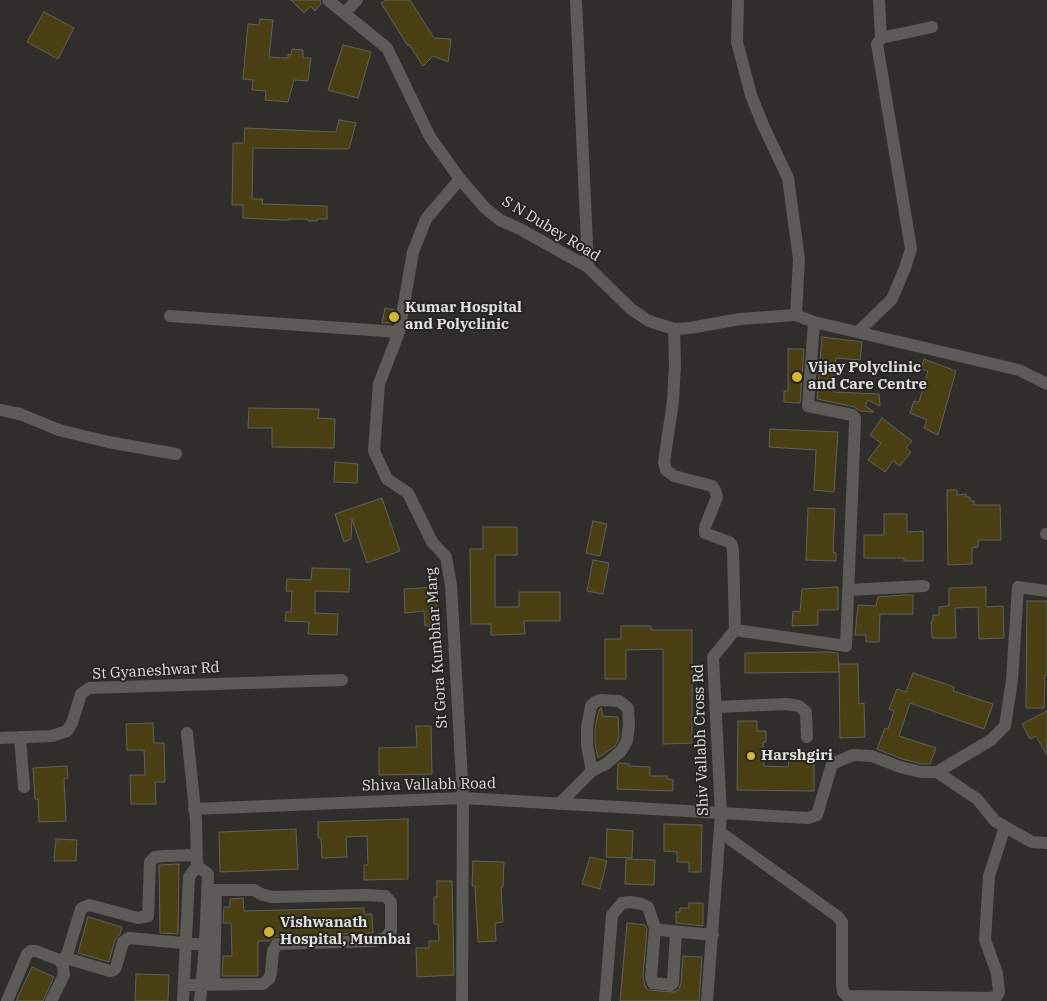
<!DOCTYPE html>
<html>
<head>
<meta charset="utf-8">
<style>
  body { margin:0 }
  canvas { display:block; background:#2f2e2a }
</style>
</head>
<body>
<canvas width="1047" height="1001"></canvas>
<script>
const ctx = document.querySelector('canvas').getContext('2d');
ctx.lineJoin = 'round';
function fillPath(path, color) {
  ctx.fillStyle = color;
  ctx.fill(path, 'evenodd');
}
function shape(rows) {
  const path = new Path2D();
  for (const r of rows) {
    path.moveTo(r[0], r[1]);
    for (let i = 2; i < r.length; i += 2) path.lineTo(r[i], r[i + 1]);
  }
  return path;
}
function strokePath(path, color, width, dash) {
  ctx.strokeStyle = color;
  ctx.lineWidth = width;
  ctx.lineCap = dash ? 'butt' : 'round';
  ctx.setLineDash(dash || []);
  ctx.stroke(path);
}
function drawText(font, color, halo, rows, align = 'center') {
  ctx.font = font + ' "IBM Plex Serif",serif';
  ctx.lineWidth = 4;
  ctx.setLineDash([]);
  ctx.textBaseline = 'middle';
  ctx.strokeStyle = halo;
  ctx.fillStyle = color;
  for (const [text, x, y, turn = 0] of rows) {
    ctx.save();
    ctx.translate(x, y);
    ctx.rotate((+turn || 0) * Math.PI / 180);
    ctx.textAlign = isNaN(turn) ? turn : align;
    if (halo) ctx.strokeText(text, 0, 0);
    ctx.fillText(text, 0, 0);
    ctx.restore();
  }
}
const building = shape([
  [291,0,320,0,321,4,315,11,311,6,304,13,291,0],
  [386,0,410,0,434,38,451,39,448,62,433,56,423,66,409,44,408,46,381,3,386,0],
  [44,12,74,28,58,59,27,42,44,12],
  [260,19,273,20,269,57,288,58,288,54,291,55,292,49,303,50,303,58,311,58,308,81,294,80,288,102,265,100,266,91,252,90,253,80,243,79,248,24,259,25,260,19],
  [343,45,371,52,358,98,328,90,343,45],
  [339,120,356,123,349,149,253,148,252,199,263,199,262,204,327,206,327,219,317,219,317,221,308,221,308,219,289,219,289,220,280,220,243,218,243,205,232,205,233,155,233,143,244,143,245,128,336,132,339,120],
  [385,308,395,310,392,323,382,323,385,308],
  [822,337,862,342,860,360,836,358,834,392,879,394,880,406,868,400,865,406,874,412,860,411,854,407,817,399,822,337],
  [788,349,804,349,800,403,784,402,784,391,788,391,788,349],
  [924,359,956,371,938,435,924,428,927,420,910,413,914,401,919,402,928,371,921,369,924,359],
  [249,408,319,409,318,418,335,419,334,448,272,447,272,428,248,428,249,408],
  [882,418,912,441,906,448,911,452,900,466,893,461,885,472,868,460,881,443,870,435,882,418],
  [770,429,838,432,834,492,814,490,816,450,769,447,770,429],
  [335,462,358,464,357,483,334,482,335,462],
  [947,490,957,490,957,495,966,494,966,497,970,497,970,501,974,501,974,505,1000,505,1001,540,978,540,978,547,972,548,972,564,948,565,947,490],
  [382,498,400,551,367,563,352,519,351,539,344,542,335,514,382,498],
  [808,508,835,509,833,552,836,553,836,561,806,560,808,508],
  [884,514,907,514,907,532,923,531,923,561,904,561,904,558,864,558,864,535,884,535,884,514],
  [593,521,607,524,600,556,586,553,593,521],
  [483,527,517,527,517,555,495,555,495,607,519,607,519,592,560,592,560,621,524,621,525,634,491,635,491,624,471,624,470,549,483,549,483,527],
  [593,560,609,563,603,594,587,591,593,560],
  [312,568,350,569,349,592,315,591,315,613,338,614,337,635,308,634,309,622,285,621,286,612,291,612,292,591,286,591,287,579,311,580,312,568],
  [436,587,438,625,425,626,424,611,405,613,404,589,436,587],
  [838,587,838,610,818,610,818,625,792,626,793,611,800,612,802,589,838,587],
  [986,587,986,607,1003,606,1004,638,979,639,978,607,955,608,956,638,932,638,931,621,933,621,933,615,939,615,939,607,949,606,949,588,986,587],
  [903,595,913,595,913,614,880,614,879,642,866,642,866,635,855,635,858,605,876,606,878,597,903,595],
  [1027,601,1047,601,1047,675,1045,675,1044,708,1026,708,1027,601],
  [621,626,651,626,651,630,692,630,692,743,663,744,663,649,626,650,626,679,605,679,605,639,621,639,621,626],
  [829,652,838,653,839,672,745,673,745,653,829,652],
  [839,664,858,664,859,704,864,703,865,737,840,738,839,664],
  [913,673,954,687,953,691,993,704,984,729,910,703,899,736,936,748,930,764,922,764,902,759,877,749,885,728,888,729,894,711,889,709,897,689,906,692,913,673],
  [601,708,603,716,618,717,619,738,615,746,598,758,595,744,595,728,599,710,601,708],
  [1047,711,1047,755,1036,736,1030,739,1022,724,1047,711],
  [738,721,757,721,757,731,766,731,766,742,763,742,764,766,788,767,790,753,814,754,814,791,737,790,738,721],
  [153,723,154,743,164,743,165,782,155,782,156,804,131,804,130,775,145,775,144,750,127,750,126,724,153,723],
  [416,726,431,726,432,774,379,775,379,748,417,747,416,726],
  [619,763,629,764,629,766,650,767,650,776,667,776,667,779,673,780,673,791,617,789,618,765,619,763],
  [67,766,68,778,64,779,66,821,39,822,38,799,35,799,33,768,67,766],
  [408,819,408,879,364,880,364,865,368,865,367,836,346,837,347,857,322,858,321,838,318,838,318,822,408,819],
  [664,824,702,825,701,872,689,872,689,862,677,862,677,852,664,851,664,824],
  [296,829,298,869,220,872,219,832,296,829],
  [607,829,633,831,632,858,606,857,607,829],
  [56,839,77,840,76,861,54,861,56,839],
  [590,857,607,861,600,889,582,884,590,857],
  [626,859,655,860,654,885,625,884,626,859],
  [473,861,504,862,503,887,501,887,503,922,495,923,496,941,478,942,475,886,472,886,473,861],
  [179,864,178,934,160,933,159,865,179,864],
  [437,881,452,881,454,975,417,977,416,948,429,948,429,941,439,941,438,924,434,924,434,897,437,897,437,881],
  [243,898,244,911,364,908,364,914,372,914,373,933,276,936,269,941,258,941,258,976,222,976,223,956,232,956,231,923,223,923,224,907,230,907,230,899,243,898],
  [689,903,703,903,703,926,676,923,676,912,680,912,680,908,689,908,689,903],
  [88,917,122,927,120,934,115,940,109,962,78,953,88,917],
  [627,923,645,925,647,929,643,976,645,986,648,990,674,992,679,989,681,983,683,956,702,957,699,1001,620,1001,627,923],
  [32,967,54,977,43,1001,16,1001,32,967],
  [136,974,169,975,168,1001,135,1001,136,974]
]);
fillPath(building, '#4a3f13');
strokePath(building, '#61605c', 1);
strokePath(shape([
  [328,0,387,48,430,137,460,179,485,208,500,220,520,229,588,267,631,309,649,321,674,329,690,328,740,319,796,315,814,322,1019,370,1047,384],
  [576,0,588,267],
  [738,0,737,42,751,95,763,125,788,178,799,259,796,315],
  [879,0,881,38],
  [344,13,357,0],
  [460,179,426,219,413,252,399,332,379,384,374,451,387,479,408,493,432,542,446,557,451,585,463,798,462,1001],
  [170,316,399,332],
  [674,329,675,364,673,401,664,462,666,470,674,476,712,486,715,490,717,497,705,527,705,533,729,542,732,545,733,551,735,630,713,657,721,814,707,1001],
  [858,332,892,299,905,268,911,249,877,44,881,38,932,27],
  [0,410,20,414,59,430,108,442,176,454],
  [1046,534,1047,534],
  [848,590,924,586],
  [735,630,846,646,855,422,855,418,852,415,808,406,814,322],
  [715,707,787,704,799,706,806,712,807,737],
  [20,737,24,787],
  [0,738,52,736,67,731,72,723,81,694,89,688,342,680],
  [937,772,977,799,995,821,1032,842,1047,843],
  [559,804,592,771,606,764,621,751,627,741,629,725,628,708,619,701,600,700,595,702,591,706,587,727,587,745,592,771],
  [194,809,463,798,808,818,817,815,832,764,853,755,872,756,900,767,921,772,937,772,991,740,1005,726,1012,680,1018,587,1047,591],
  [720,832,837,916,842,922,842,984,843,992,847,996,991,998,997,996,999,992,997,973,985,940,989,876,1005,827],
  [197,866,208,874,205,945,200,1001],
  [655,928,651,977,653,983,671,985,673,983,676,932],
  [66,958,81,909,84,907,89,905,138,918,148,916,150,862,155,857,164,856,197,855],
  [59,960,66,958,110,971,114,970,116,967,123,942,129,938,205,945],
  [184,985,263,984,269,979,271,973,273,951,277,944,374,941,385,938,391,931,391,902,385,896,366,895,273,897,263,895,254,890,207,890],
  [214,985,216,891],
  [7,1001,27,954,31,951,36,951,59,960,63,966,64,975,51,1001],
  [183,1001,189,877,197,866,196,820,187,733],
  [605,1001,612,915,622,903,630,902,642,904,648,907,655,928,661,930,713,935]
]), '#5c5b58', 12);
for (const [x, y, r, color] of [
  [394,317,6,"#d6b534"],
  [797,377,6,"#d6b534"],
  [751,756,5,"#d6b534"],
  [269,932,6,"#d6b534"]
]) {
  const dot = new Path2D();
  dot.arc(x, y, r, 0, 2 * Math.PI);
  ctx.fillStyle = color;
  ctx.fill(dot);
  strokePath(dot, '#252421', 2);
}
drawText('15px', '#e0e0de', '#252421', [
  ["S N Dubey Road",551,229,31],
  ["St Gora Kumbhar Marg",437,648,-94],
  ["St Gyaneshwar Rd",156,671,-3],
  ["Shiv Vallabh Cross Rd",701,740,-92],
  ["Shiva Vallabh Road",429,785,-1]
]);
drawText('bold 15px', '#e0e0de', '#252421', [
  ["Kumar Hospital",405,308],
  ["and Polyclinic",405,325],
  ["Vijay Polyclinic",808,368],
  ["and Care Centre",808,385],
  ["Harshgiri",761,756],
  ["Vishwanath",280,923],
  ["Hospital, Mumbai",280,940]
], 'left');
</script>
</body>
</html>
